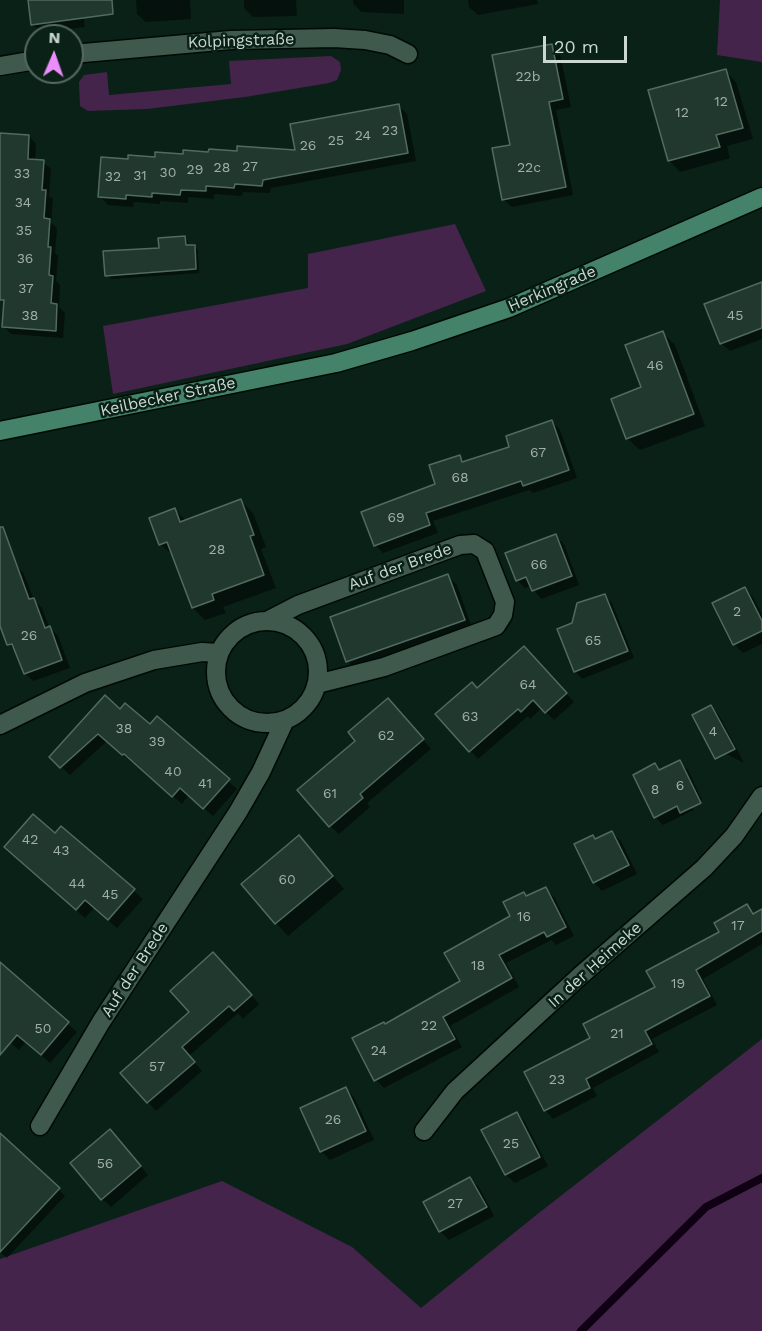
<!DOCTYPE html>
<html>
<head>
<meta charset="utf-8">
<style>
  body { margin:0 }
  #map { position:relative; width:762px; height:1331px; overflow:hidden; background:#0a2117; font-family:"Work Sans",sans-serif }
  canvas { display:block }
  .north { position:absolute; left:24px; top:24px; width:60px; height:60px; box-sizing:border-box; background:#0a2117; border:2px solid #576a61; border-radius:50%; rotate:2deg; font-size:16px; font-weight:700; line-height:24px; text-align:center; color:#cad8d1 }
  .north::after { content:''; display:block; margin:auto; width:21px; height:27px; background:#eb8dfb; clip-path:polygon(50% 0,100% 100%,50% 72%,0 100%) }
  .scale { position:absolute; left:543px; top:36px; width:84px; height:27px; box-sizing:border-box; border:3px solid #cad8d1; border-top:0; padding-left:8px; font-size:18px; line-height:21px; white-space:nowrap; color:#cad8d1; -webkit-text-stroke:4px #0a2117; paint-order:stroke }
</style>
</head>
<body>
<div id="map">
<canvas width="762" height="1331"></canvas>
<div class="north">N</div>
<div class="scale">20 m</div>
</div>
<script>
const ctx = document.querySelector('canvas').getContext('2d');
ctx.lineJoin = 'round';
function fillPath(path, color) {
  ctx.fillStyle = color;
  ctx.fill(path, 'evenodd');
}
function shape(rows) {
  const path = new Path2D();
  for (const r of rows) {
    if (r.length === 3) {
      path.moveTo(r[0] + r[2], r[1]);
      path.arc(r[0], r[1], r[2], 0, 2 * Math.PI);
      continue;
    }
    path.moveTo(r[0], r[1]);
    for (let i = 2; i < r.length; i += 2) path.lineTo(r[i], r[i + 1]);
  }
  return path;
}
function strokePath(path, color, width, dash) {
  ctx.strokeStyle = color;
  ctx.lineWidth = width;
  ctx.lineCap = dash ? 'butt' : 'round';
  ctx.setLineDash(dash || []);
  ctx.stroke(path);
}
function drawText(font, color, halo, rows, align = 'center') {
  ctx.font = font + ' "Work Sans",sans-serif';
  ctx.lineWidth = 5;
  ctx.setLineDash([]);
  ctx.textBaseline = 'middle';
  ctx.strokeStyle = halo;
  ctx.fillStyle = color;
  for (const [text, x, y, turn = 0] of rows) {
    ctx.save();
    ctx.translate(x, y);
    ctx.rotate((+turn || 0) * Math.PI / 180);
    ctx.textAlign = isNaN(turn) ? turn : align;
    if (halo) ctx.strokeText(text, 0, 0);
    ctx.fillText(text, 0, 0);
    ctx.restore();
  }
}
fillPath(shape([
  [720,0,762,0,762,62,717,55],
  [331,56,340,62,341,70,337,80,329,83,245,97,147,109,88,111,80,106,79,82,84,75,107,72,109,95,231,84,229,61],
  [455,224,486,291,347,344,113,394,103,326,308,288,308,254],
  [762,1039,762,1331,0,1331,0,1259,222,1181,352,1247,421,1308,535,1216]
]), '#45244b');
fillPath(shape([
  [29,0,81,0,85,27,41,32,32,24],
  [136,0,190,0,191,19,146,22,137,14],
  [244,0,296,0,297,16,253,17,244,8],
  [353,0,404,0,404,14,361,12,353,3],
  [468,0,537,0,538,4,478,15,469,7],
  [552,45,560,54,571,107,556,110,573,195,512,207,503,199,511,146],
  [725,71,736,82,753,139,727,146,730,158,680,172,669,160],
  [399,106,407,114,416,161,271,188,270,193,243,192,242,196,214,194,214,199,188,197,188,203,160,201,160,204,134,202,133,207,108,205,100,196,130,161,238,152,297,152],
  [0,135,29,136,36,144,35,161,43,162,51,169,49,196,53,199,51,223,57,228,55,253,58,256,56,281,60,285,59,307,65,313,63,338,11,334,4,327,5,304,0,299],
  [184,238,188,241,189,247,194,246,198,250,199,273,111,279,107,275],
  [762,283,762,339,730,351,721,343],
  [663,333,675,345,705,426,640,450,627,438],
  [552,421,560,430,577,478,533,493,529,490,433,521,438,533,383,553,375,545,437,485,459,456,466,463,511,447],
  [241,501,253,513,266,547,261,549,276,588,223,607,226,613,205,620,193,608,174,556,160,544,175,510,186,521],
  [556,536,564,544,579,585,541,599,531,586,525,588,517,580],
  [0,539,16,565,24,574,34,600,42,608,49,627,58,636,70,668,33,681,25,673,18,653,9,644,0,621],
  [448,576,457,585,472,628,356,670,348,661],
  [745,589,753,597,762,614,762,644,743,653,735,645,714,603],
  [605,595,612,603,634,658,582,679,575,671,573,624],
  [532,656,574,702,554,720,542,708,530,719,528,716,478,759,438,714],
  [711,707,719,715,744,763,715,748],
  [396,708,431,749,367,803,370,807,339,834,330,826],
  [120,711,150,726,157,718,237,789,213,816,189,795,182,804,133,761,132,763,107,741,70,775,51,757],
  [679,762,688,770,702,800,692,808,694,810,663,825,655,817,655,765,661,771],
  [61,828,143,899,117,928,94,908,85,918,15,855,55,835],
  [612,833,621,841,637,874,602,891,594,882,593,837,597,840],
  [299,837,344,889,288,936,276,923],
  [546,889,554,897,574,936,556,945,552,940,506,963,519,987,450,1026,462,1047,384,1088,376,1080,385,1025,462,982,512,917,524,894,528,897],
  [747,906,756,914,762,911,762,944,703,979,717,1005,652,1039,659,1052,593,1088,597,1096,553,1119,545,1110,592,1039,657,988,721,933],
  [222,962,259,1004,243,1019,238,1013,189,1056,202,1071,156,1111,122,1073,191,1012],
  [0,964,77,1032,50,1063,26,1042,19,1050,0,1034],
  [346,1089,354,1097,374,1140,330,1160,321,1151],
  [517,1113,525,1122,548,1166,515,1183,506,1175,483,1131],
  [0,1134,65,1196,7,1258,0,1252],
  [118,1139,148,1175,111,1207,102,1199],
  [470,1179,479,1187,494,1216,449,1240,440,1231,425,1203]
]), '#0007');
strokePath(shape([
  [581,1331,706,1207,762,1178]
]), '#0f0013', 8);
const building = shape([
  [28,0,112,0,113,14,31,25,28,0],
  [552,44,563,99,549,102,566,187,502,200,492,148,510,145,492,55,552,44],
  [726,69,743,128,716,135,720,147,668,161,648,90,726,69],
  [399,104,408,153,263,180,262,186,235,184,234,188,206,186,206,191,181,190,180,195,152,193,152,197,126,195,126,199,98,197,101,157,128,159,128,155,155,157,155,152,183,154,183,150,208,152,209,149,237,151,237,146,295,150,290,124,399,104],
  [0,133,29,135,28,159,44,160,42,190,46,190,44,218,50,219,48,247,51,247,49,275,53,276,51,303,57,304,56,331,2,327,4,300,0,300,0,133],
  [185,236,186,245,195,245,196,269,105,276,103,251,159,248,158,238,185,236],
  [762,282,762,328,720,344,704,304,762,282],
  [663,331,694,414,626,439,611,399,641,387,625,345,663,331],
  [552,420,569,470,523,486,521,481,426,513,430,525,374,546,361,512,435,484,429,465,460,455,462,462,509,447,506,436,552,420],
  [241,499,254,535,250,536,264,575,212,594,214,600,192,608,167,542,159,545,149,518,175,508,180,522,241,499],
  [0,527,3,527,29,599,34,598,45,628,50,626,62,660,24,674,12,644,7,645,0,626,0,527],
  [556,534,572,576,532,591,526,577,516,581,505,553,556,534],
  [448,574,465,620,346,662,330,617,448,574],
  [745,587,762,621,762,631,733,645,712,603,745,587],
  [605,594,628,651,574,672,557,629,572,623,577,603,605,594],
  [524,646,567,693,545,713,533,700,521,712,518,709,469,752,435,714,472,682,477,688,524,646],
  [105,695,120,709,125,703,150,724,157,716,230,779,203,809,180,788,172,797,124,754,122,755,98,734,60,768,49,757,105,695],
  [388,698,424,739,360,794,363,798,329,827,297,790,355,741,348,732,388,698],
  [711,705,735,749,715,759,692,715,711,705],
  [680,760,701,803,680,813,677,806,654,818,633,775,655,763,659,770,680,760],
  [33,814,55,833,61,826,135,889,108,920,85,900,76,910,4,847,33,814],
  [612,831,629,865,593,883,574,844,593,835,595,839,612,831],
  [299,835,333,876,275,924,241,884,299,835],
  [546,887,566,927,547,937,544,932,499,955,512,978,443,1017,455,1039,374,1081,352,1038,384,1022,385,1024,460,981,444,953,510,916,503,902,524,892,526,896,546,887],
  [747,904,753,914,762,909,762,931,696,970,710,996,645,1031,652,1044,586,1079,590,1088,544,1111,524,1072,590,1038,583,1024,655,987,646,971,719,932,714,923,747,904],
  [213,952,252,995,234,1011,229,1006,182,1047,195,1062,147,1103,120,1073,189,1012,170,991,213,952],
  [0,962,69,1022,41,1055,17,1035,0,1055,0,962],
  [346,1087,366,1131,320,1152,300,1108,346,1087],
  [517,1112,540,1157,505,1175,481,1130,517,1112],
  [110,1129,141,1166,101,1200,70,1163,110,1129],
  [0,1133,60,1188,0,1252,0,1133],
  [470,1177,487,1207,439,1232,423,1202,470,1177]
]);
fillPath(building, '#21382e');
strokePath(building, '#526b5f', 1.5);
const minor = shape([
  [72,54,231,40,334,38,365,40,390,45,408,54],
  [0,66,36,60],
  [267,672,51],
  [267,621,298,605,460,545,474,544,485,551,505,602,503,615,496,626,384,667,317,684],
  [0,725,85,683,154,660,202,652,218,653],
  [40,1126,101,1022,238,812,261,772,285,720],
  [424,1131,455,1091,580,976,704,868,734,836,762,796]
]);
const major = shape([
  [0,431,336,363,412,341,509,308,762,197]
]);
strokePath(minor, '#000a04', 21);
strokePath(major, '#000a04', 21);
strokePath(minor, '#40594d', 18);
strokePath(major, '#448369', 18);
drawText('14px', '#a0b0a8', null, [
  ["22b",528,77],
  ["12",721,102],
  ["12",682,113],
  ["23",390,131],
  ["24",363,136],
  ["25",336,141],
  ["26",308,146],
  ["27",250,167],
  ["28",222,168],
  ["22c",529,168],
  ["29",195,170],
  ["30",168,173],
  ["33",22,174],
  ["31",140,176],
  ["32",113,177],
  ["34",23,203],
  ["35",24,231],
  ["36",25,259],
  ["37",26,289],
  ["38",30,316],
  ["45",735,316],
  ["46",655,366],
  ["67",538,453],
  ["68",460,478],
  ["69",396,518],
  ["28",217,550],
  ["66",539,565],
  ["2",737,612],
  ["26",29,636],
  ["65",593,641],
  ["64",528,685],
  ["63",470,717],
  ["38",124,729],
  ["4",713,732],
  ["62",386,736],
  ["39",157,742],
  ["40",173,772],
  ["41",205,784],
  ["6",680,786],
  ["8",655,790],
  ["61",330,794],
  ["42",30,840],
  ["43",61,851],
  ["60",287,880],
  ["44",77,884],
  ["45",110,895],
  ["16",524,917],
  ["17",738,926],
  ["18",478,966],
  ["19",678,984],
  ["22",429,1026],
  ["50",43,1029],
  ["21",617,1034],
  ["24",379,1051],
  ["57",157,1067],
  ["23",557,1080],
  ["26",333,1120],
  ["25",511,1144],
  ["56",105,1164],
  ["27",455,1204]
]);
drawText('16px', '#cad8d1', '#0a2117', [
  ["Kolpingstraße",241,41,-2],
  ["Herkingrade",552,289,-23],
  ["Keilbecker Straße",168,397,-12],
  ["Auf der Brede",400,567,-20],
  ["In der Heimeke",595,965,-42],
  ["Auf der Brede",135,970,-57]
]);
</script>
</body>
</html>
